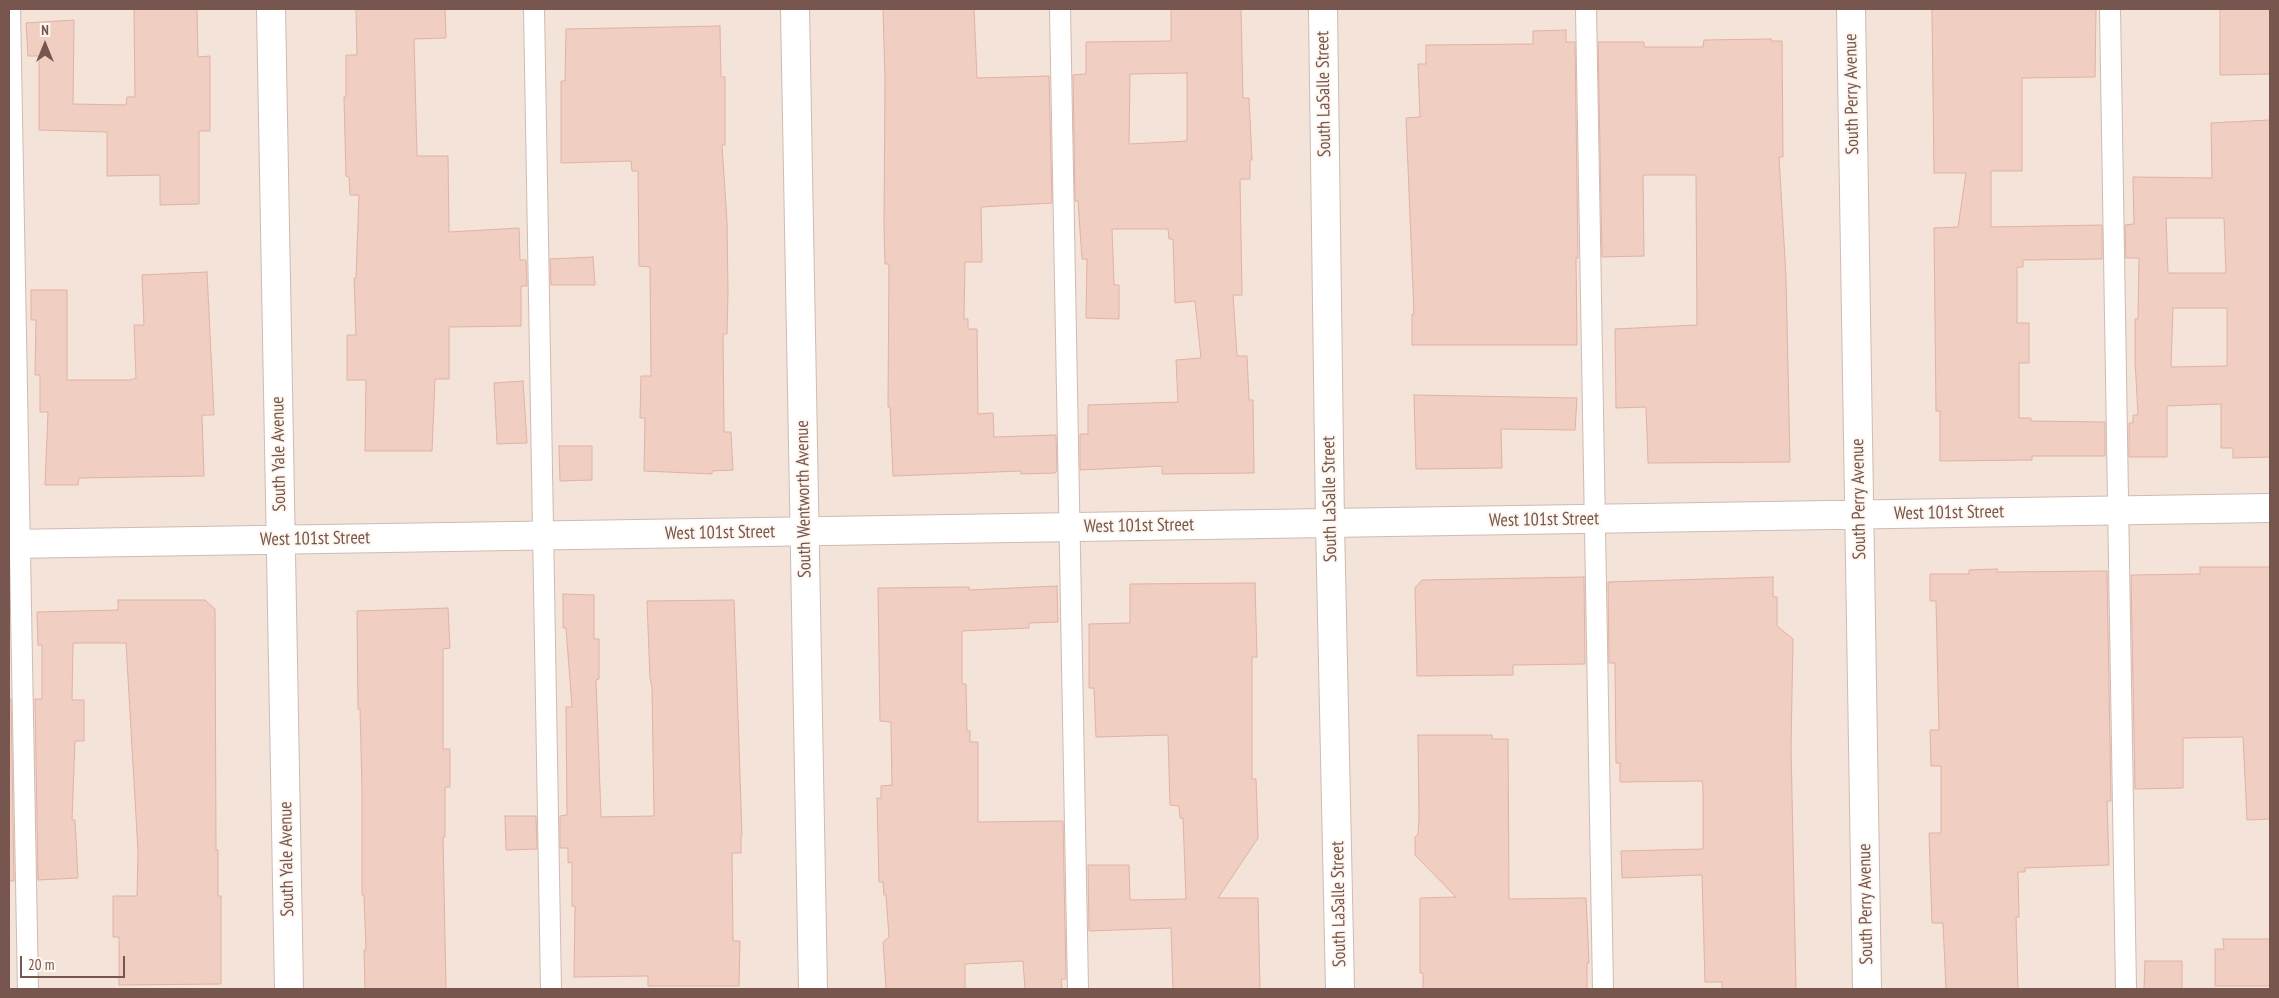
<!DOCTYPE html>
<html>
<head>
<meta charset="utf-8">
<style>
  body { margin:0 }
  #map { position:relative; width:2279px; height:998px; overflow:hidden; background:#fcf2ea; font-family:"PT Sans Narrow",sans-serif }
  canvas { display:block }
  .frame { position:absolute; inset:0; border:10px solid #76564e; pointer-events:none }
  .north { position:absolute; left:20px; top:20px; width:50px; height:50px; -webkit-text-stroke:4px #fef7f0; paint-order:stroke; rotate:0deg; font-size:14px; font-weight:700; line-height:20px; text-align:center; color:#76564e }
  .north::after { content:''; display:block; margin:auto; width:18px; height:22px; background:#76564e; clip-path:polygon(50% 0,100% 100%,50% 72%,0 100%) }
  .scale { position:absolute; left:20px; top:956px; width:105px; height:22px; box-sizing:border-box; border:2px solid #76564e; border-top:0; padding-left:6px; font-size:15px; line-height:18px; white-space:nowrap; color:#76564e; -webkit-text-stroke:4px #fef7f0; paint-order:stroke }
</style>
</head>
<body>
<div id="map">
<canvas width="2279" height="998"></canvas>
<div class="frame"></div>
<div class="north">N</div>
<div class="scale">20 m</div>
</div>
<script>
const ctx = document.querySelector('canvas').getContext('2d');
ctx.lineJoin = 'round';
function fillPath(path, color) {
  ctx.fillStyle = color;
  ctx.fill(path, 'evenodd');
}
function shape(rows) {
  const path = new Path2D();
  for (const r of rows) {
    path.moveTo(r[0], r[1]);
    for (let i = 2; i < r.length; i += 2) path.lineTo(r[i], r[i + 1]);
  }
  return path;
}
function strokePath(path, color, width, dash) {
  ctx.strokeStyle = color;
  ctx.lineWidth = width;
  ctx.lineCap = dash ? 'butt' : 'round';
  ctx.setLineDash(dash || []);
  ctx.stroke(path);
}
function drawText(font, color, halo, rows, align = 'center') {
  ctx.font = font + ' "PT Sans Narrow",sans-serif';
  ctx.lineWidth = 4;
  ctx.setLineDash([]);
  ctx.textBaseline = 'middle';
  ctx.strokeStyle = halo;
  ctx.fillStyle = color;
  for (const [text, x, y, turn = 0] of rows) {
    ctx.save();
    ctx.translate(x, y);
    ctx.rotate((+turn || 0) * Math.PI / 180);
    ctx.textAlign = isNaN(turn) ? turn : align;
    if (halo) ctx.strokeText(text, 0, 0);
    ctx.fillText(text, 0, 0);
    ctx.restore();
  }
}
fillPath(shape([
  [9,9,2270,9,2270,989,9,989]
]), '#f3e3d8');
const building = shape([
  [134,9,197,9,198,57,210,56,210,131,199,131,199,204,160,205,160,175,107,176,107,132,39,130,39,56,28,56,26,23,74,20,73,104,126,105,127,97,135,97,134,9],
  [356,9,445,9,446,38,414,39,417,156,448,156,449,232,519,228,520,260,526,260,527,286,521,286,521,326,449,327,449,379,435,379,432,451,365,451,366,380,347,380,347,335,356,335,354,278,356,278,359,195,350,195,349,177,346,176,344,97,346,97,346,55,357,55,356,9],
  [883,9,974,9,977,78,1049,76,1052,203,981,207,982,262,965,262,964,319,968,319,968,329,977,329,978,414,993,413,994,437,1056,435,1057,471,1055,473,1021,474,1021,471,893,476,890,407,888,407,889,264,885,264,884,226,885,78,883,9],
  [1171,9,1241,9,1243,98,1249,98,1252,160,1250,160,1250,179,1240,179,1242,295,1233,295,1237,356,1247,356,1249,400,1253,400,1254,473,1162,474,1162,466,1080,470,1080,434,1088,434,1088,405,1178,402,1176,360,1201,358,1195,301,1175,303,1173,239,1169,239,1168,229,1112,229,1114,285,1119,285,1119,319,1086,318,1087,259,1082,259,1078,201,1075,201,1073,75,1086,74,1086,42,1171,41,1171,9],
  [1187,73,1187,141,1129,144,1130,74,1187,73],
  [1932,9,2096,9,2095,77,2022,78,2022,171,1991,171,1991,227,2102,225,2102,259,2023,260,2023,267,2017,267,2017,323,2029,323,2029,363,2019,363,2019,418,2031,418,2031,421,2105,422,2105,456,2032,456,2032,460,1940,461,1940,411,1936,411,1934,228,1958,227,1966,173,1934,173,1932,9],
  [2220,9,2270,9,2270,74,2220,75,2220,9],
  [720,26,721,77,725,77,725,145,722,145,727,222,728,292,727,334,723,334,724,432,731,432,733,470,712,471,712,474,644,471,645,418,640,418,641,376,651,376,650,267,639,266,638,171,632,171,631,161,561,163,561,81,565,81,566,29,720,26],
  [1566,30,1566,42,1575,42,1578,258,1576,258,1577,345,1412,345,1412,314,1414,314,1406,118,1420,117,1418,64,1426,64,1426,45,1533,44,1533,31,1566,30],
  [1771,39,1771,41,1782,41,1783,157,1779,157,1786,277,1790,462,1648,463,1646,407,1616,408,1615,329,1697,325,1696,175,1643,175,1644,256,1602,257,1598,42,1644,42,1644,47,1703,47,1704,40,1771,39],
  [2270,120,2270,457,2233,458,2233,448,2221,448,2221,404,2167,406,2167,457,2129,457,2129,423,2133,423,2133,415,2138,415,2135,360,2135,319,2138,319,2139,258,2126,258,2125,225,2134,224,2133,177,2212,178,2211,123,2270,120],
  [2166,218,2224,218,2226,273,2168,273,2166,218],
  [2173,308,2227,308,2227,366,2171,367,2173,308],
  [593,257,595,285,551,285,550,259,593,257],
  [207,272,214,415,202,415,204,476,79,478,78,485,45,485,48,412,40,412,40,375,35,375,36,320,31,320,31,290,67,290,67,380,130,380,136,378,134,325,144,325,142,275,207,272],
  [523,381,527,443,497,444,494,383,523,381],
  [1414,395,1577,398,1575,430,1501,429,1502,468,1416,469,1414,395],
  [559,446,592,446,592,480,560,481,559,446],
  [2200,567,2270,567,2270,819,2247,820,2243,737,2183,738,2183,788,2135,789,2131,575,2200,574,2200,567],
  [1997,569,1997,572,2107,571,2111,801,2107,801,2109,865,2025,868,2025,872,2018,872,2019,917,2016,917,2018,989,1946,989,1943,923,1932,923,1929,833,1941,833,1941,766,1931,766,1930,730,1939,730,1936,601,1930,601,1930,574,1969,574,1969,570,1997,569],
  [1584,577,1585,664,1513,665,1513,675,1417,676,1415,588,1422,580,1584,577],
  [1773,577,1773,597,1777,597,1777,626,1793,639,1791,746,1796,989,1722,989,1722,982,1705,982,1702,875,1622,878,1621,851,1703,849,1703,787,1702,781,1620,782,1620,763,1616,763,1615,663,1609,663,1608,582,1773,577],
  [1255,583,1257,657,1252,657,1252,779,1256,779,1258,838,1218,898,1258,898,1260,989,1173,989,1171,928,1089,931,1088,865,1129,865,1130,900,1186,899,1183,818,1180,818,1179,806,1170,805,1168,735,1096,737,1094,688,1089,688,1089,624,1130,623,1130,584,1255,583],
  [1057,586,1058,622,1029,623,1029,628,962,631,962,684,966,684,967,731,970,731,970,742,978,742,978,822,1063,821,1066,979,1061,979,1062,989,1025,989,1023,961,965,964,965,989,886,989,883,942,889,937,886,895,884,895,883,882,879,882,877,798,881,798,881,786,892,785,891,727,891,722,880,721,878,588,969,587,969,590,1057,586],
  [563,594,594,595,594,639,599,639,599,679,596,680,601,817,654,816,652,687,650,678,647,601,734,600,742,835,741,835,741,853,732,853,733,941,740,941,739,986,648,986,648,976,574,977,575,906,572,906,572,862,568,863,568,848,560,848,560,816,567,815,566,707,572,707,566,628,563,628,563,594],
  [118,600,205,600,215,609,216,850,218,850,218,896,221,896,221,984,119,985,119,937,113,937,113,896,137,896,138,851,126,643,73,643,72,700,84,700,84,741,75,741,72,820,75,820,78,878,38,880,35,699,42,699,42,645,38,645,37,612,118,610,118,600],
  [448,608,450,648,443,649,443,749,450,749,450,787,445,787,445,837,443,837,446,989,365,989,364,950,366,950,364,895,362,895,362,788,360,709,358,709,357,611,448,608],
  [9,699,11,699,14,881,9,881,9,699],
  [1418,735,1492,735,1492,739,1508,739,1509,899,1586,898,1589,963,1587,963,1587,989,1423,989,1423,973,1420,973,1420,898,1456,897,1415,855,1415,837,1418,834,1419,818,1418,735],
  [505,816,536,816,537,849,506,850,505,816],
  [2223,939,2270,939,2270,986,2215,986,2215,949,2224,949,2223,939],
  [2145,961,2182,961,2182,989,2144,989,2145,961]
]);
fillPath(building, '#f0cec2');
strokePath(building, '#e2b2a3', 1);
const service = shape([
  [10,9,28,989],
  [534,9,551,989],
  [1060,9,1078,989],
  [1586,9,1603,989],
  [2110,9,2126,989]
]);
const minor = shape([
  [271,9,289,989],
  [1323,9,1330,523,1340,989],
  [1851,9,1867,989],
  [9,544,2270,508]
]);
const tertiary = shape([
  [795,9,813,989]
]);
strokePath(service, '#d0bbb2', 22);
strokePath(minor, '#d0bbb2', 30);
strokePath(tertiary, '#d0bbb2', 30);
strokePath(service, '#fff', 20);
strokePath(minor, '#fff', 28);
strokePath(tertiary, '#fff', 28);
drawText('18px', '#76564e', '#fef7f0', [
  ["South LaSalle Street",1324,94,-91],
  ["South Perry Avenue",1852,94,-91],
  ["South Yale Avenue",279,454,-91],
  ["South Wentworth Avenue",804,499,-91],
  ["South LaSalle Street",1330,499,-91],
  ["South Perry Avenue",1859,499,-91],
  ["West 101st Street",1949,513,-1],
  ["West 101st Street",1544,520,-1],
  ["West 101st Street",1139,526,-1],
  ["West 101st Street",720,533,-1],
  ["West 101st Street",315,539,-1],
  ["South Yale Avenue",287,859,-91],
  ["South LaSalle Street",1339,904,-91],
  ["South Perry Avenue",1866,904,-91]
]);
</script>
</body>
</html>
